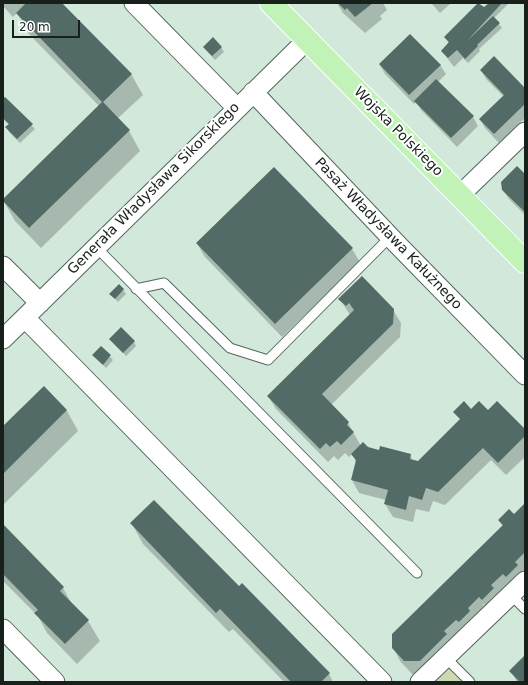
<!DOCTYPE html>
<html>
<head>
<meta charset="utf-8">
<style>
  body { margin:0 }
  #map { position:relative; width:528px; height:685px; overflow:hidden; background:#d1e8da; font-family:"DejaVu Sans",sans-serif }
  canvas { display:block }
  .frame { position:absolute; inset:0; border:4px solid #17201b; pointer-events:none }
  .scale { position:absolute; left:12px; top:20px; width:68px; height:18px; box-sizing:border-box; border:2px solid #17201b; border-top:0; padding-left:5px; font-size:12px; line-height:14px; white-space:nowrap; color:#17201b; -webkit-text-stroke:3px #fff; paint-order:stroke }
</style>
</head>
<body>
<div id="map">
<canvas width="528" height="685"></canvas>
<div class="frame"></div>
<div class="scale">20 m</div>
</div>
<script>
const ctx = document.querySelector('canvas').getContext('2d');
ctx.lineJoin = 'round';
function fillPath(path, color) {
  ctx.fillStyle = color;
  ctx.fill(path, 'evenodd');
}
function shape(rows) {
  const path = new Path2D();
  for (const r of rows) {
    path.moveTo(r[0], r[1]);
    for (let i = 2; i < r.length; i += 2) path.lineTo(r[i], r[i + 1]);
  }
  return path;
}
function strokePath(path, color, width, dash) {
  ctx.strokeStyle = color;
  ctx.lineWidth = width;
  ctx.lineCap = dash ? 'butt' : 'round';
  ctx.setLineDash(dash || []);
  ctx.stroke(path);
}
function drawText(font, color, halo, rows, align = 'center') {
  ctx.font = font + ' "DejaVu Sans",sans-serif';
  ctx.lineWidth = 4;
  ctx.setLineDash([]);
  ctx.textBaseline = 'middle';
  ctx.strokeStyle = halo;
  ctx.fillStyle = color;
  for (const [text, x, y, turn = 0] of rows) {
    ctx.save();
    ctx.translate(x, y);
    ctx.rotate((+turn || 0) * Math.PI / 180);
    ctx.textAlign = isNaN(turn) ? turn : align;
    if (halo) ctx.strokeText(text, 0, 0);
    ctx.fillText(text, 0, 0);
    ctx.restore();
  }
}
fillPath(shape([
  [449,666,468,682,432,682]
]), '#cdd9b3');
fillPath(shape([
  [3,3,61,3,131,74,143,95,117,119,129,131,140,151,41,248,15,221,3,200,99,106,29,34,17,13,13,17,3,6],
  [337,3,383,3,387,10,380,16,382,19,365,33,343,13],
  [431,3,451,3,440,13],
  [479,3,487,12,490,3,509,3,494,18,502,28,479,49,480,51,468,63,463,58,454,67,442,51,449,44,445,37],
  [221,47,224,52,215,60,207,51],
  [380,65,440,65,446,74,438,82,473,117,478,126,457,147,421,110,416,102,414,104,385,74],
  [481,70,525,89,525,118,499,143,485,128,480,119,504,97,486,79],
  [5,98,35,129,20,143,9,132,7,127,9,125,3,119,3,99],
  [274,169,352,249,360,262,282,337,204,256,197,243],
  [525,176,525,215,509,199,503,190],
  [123,290,126,294,118,302,111,294],
  [340,299,393,310,401,323,400,337,331,405,348,423,361,446,380,451,410,455,413,461,418,462,461,420,454,412,470,409,488,411,525,431,525,457,506,475,491,460,445,505,433,501,429,512,416,509,413,522,393,517,385,504,386,500,359,493,352,480,356,462,352,454,349,457,345,453,338,460,334,456,328,462,276,409,268,396,350,315],
  [110,339,134,342,136,346,126,356],
  [101,347,113,360,106,368,94,355],
  [44,388,67,411,78,431,3,505,3,428],
  [525,505,525,573,488,608,482,603,486,610,427,674,412,674,400,661,393,647,503,527,499,520,514,515],
  [132,524,239,588,329,674,333,682,284,682,233,629,229,632,143,544],
  [3,526,63,588,73,606,88,621,100,641,77,664,47,633,38,616,3,581],
  [525,657,525,682,517,682,511,671]
]), '#0003');
fillPath(shape([
  [26,3,62,3,132,74,103,102,130,130,29,228,3,201,3,199,102,102,16,13],
  [338,3,373,3,355,17,347,8,345,10],
  [478,3,484,7,489,3,502,3,467,41,493,16,500,23,477,45,478,46,465,59,457,50,448,58,441,51,449,42,444,37],
  [410,34,441,65,409,95,379,64],
  [213,37,222,47,212,56,203,47],
  [494,56,525,88,525,104,494,134,479,119,504,95,480,70],
  [436,79,474,116,451,138,414,101],
  [5,97,33,124,17,139,5,127,9,124,3,118,3,98],
  [517,166,525,174,525,212,502,190,501,182],
  [274,167,353,248,275,324,196,243],
  [362,276,394,309,393,324,322,394,349,422,347,425,354,432,341,445,337,441,330,447,326,443,320,449,267,396,354,310,349,303,346,306,338,299],
  [119,284,124,289,115,299,109,294],
  [121,327,135,341,123,353,109,339],
  [101,346,111,355,103,365,92,355],
  [44,386,67,410,3,474,3,426],
  [464,401,471,409,479,401,488,410,497,401,525,429,525,436,498,463,483,448,438,492,426,488,422,500,409,496,406,510,384,504,388,490,351,480,356,460,351,454,363,442,368,447,379,450,380,446,411,454,410,459,418,461,460,419,453,412],
  [154,500,239,586,242,583,330,673,321,682,291,682,220,609,216,613,130,523],
  [525,503,525,552,515,562,518,565,506,577,503,574,491,585,494,588,482,600,479,597,468,608,470,611,459,622,456,620,444,631,447,634,420,661,404,661,392,648,392,634,503,525,498,520,509,509,514,514],
  [3,524,64,587,60,591,89,620,65,644,34,613,38,610,3,574],
  [525,655,525,682,520,682,509,671]
]), '#536b66');
const service = shape([
  [96,247,417,573],
  [136,289,164,283,230,348,268,360,390,237],
  [511,595,525,609],
  [446,658,470,682]
]);
const minor = shape([
  [134,3,237,108],
  [253,92,396,243,525,375],
  [460,195,525,132],
  [3,266,40,303],
  [25,318,382,682],
  [3,339,307,40],
  [3,629,55,682],
  [420,682,525,581]
]);
const primary = shape([
  [271,3,525,262]
]);
strokePath(service, '#53675c', 11);
strokePath(minor, '#53675c', 21);
strokePath(primary, '#fff', 24);
strokePath(service, '#fff', 9);
strokePath(minor, '#fff', 19);
strokePath(primary, '#c1f3b9', 22);
drawText('14px', '#17201b', '#fff', [
  ["Wojska Polskiego",398,132,45],
  ["Generała Władysława Sikorskiego",154,189,-45],
  ["Pasaż Władysława Kałużnego",388,234,46]
]);
</script>
</body>
</html>
